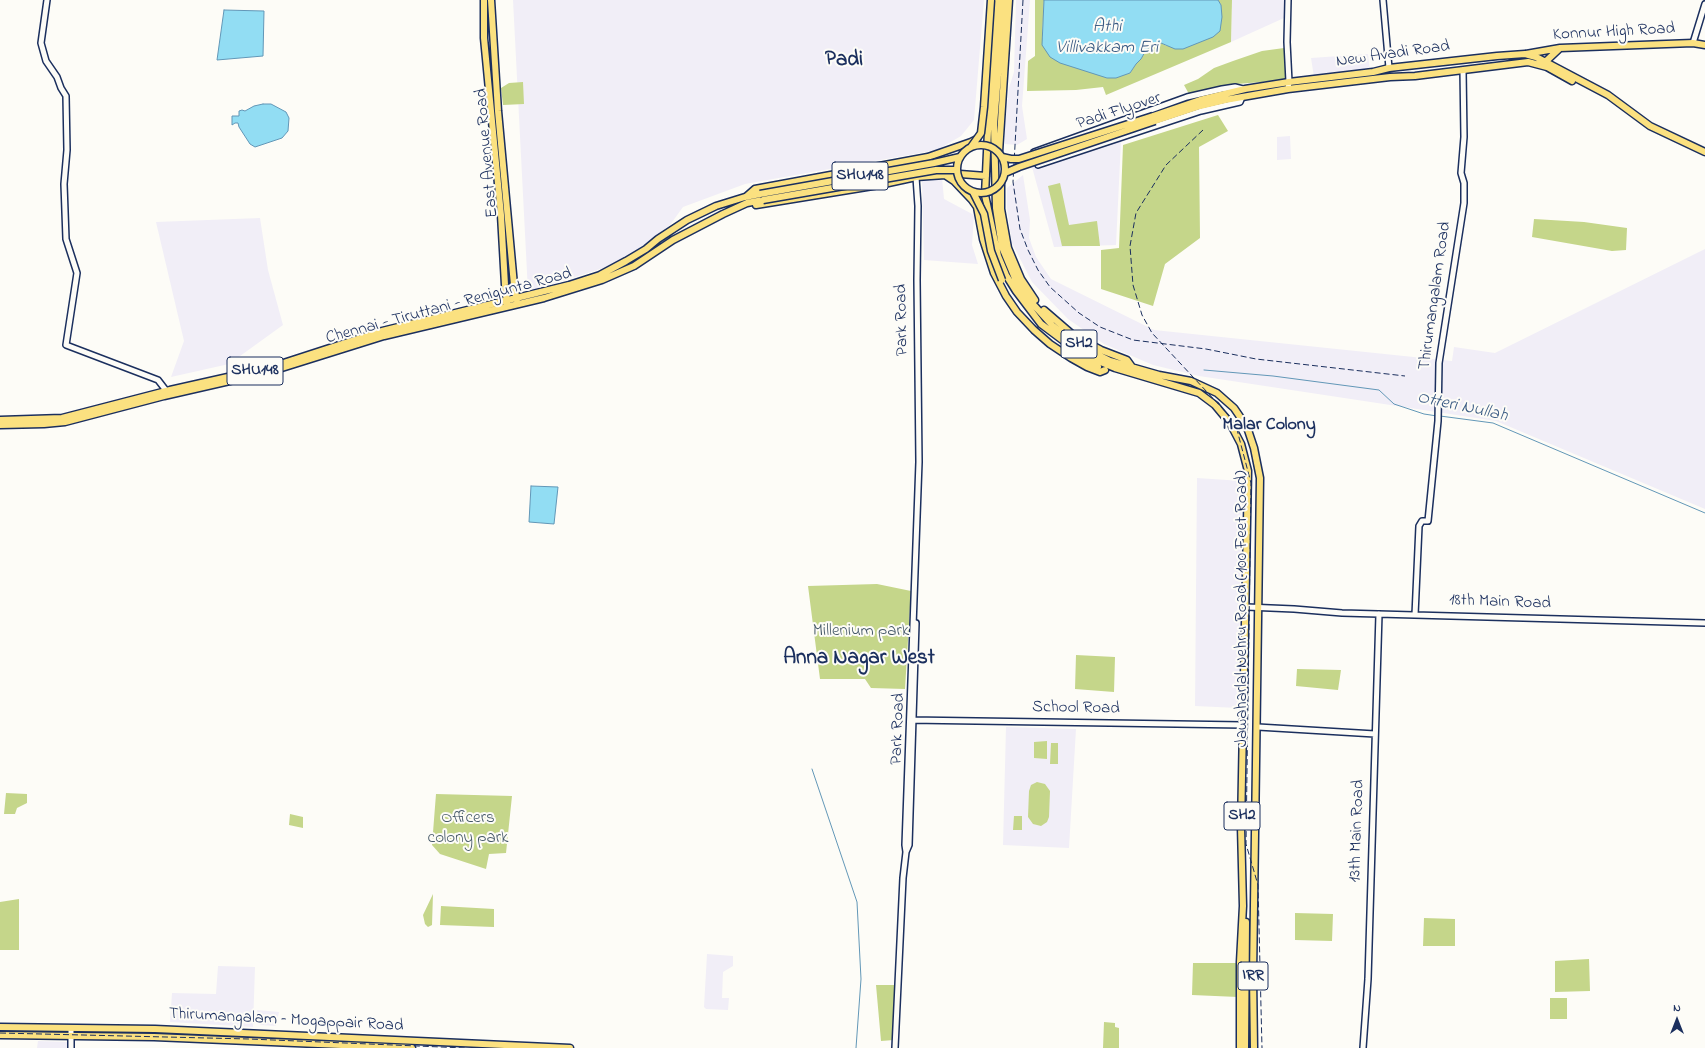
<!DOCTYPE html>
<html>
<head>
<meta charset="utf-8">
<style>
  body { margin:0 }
  #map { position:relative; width:1705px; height:1048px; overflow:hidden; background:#fdfcf7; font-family:"Indie Flower",sans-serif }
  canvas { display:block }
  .north { position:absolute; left:1657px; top:1000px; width:40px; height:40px; -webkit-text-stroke:3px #fdfcf7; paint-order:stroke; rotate:0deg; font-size:11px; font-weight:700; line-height:16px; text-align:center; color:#1b2f5e }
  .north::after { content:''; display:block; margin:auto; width:14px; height:18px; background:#1b2f5e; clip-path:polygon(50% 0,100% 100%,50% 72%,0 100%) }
</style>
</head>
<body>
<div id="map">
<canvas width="1705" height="1048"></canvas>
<div class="north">N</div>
</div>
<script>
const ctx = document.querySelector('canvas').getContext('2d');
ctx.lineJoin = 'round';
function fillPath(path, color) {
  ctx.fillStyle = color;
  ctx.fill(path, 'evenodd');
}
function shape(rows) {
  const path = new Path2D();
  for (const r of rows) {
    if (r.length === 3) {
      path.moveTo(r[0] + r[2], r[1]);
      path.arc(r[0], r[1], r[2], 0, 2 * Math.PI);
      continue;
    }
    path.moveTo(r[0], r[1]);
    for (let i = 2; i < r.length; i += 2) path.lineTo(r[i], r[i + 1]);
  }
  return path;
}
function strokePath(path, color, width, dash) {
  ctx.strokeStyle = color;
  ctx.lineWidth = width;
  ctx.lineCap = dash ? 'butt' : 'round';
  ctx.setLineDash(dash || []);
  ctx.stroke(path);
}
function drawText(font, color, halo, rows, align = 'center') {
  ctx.font = font + ' "Indie Flower",sans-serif';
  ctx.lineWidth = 4;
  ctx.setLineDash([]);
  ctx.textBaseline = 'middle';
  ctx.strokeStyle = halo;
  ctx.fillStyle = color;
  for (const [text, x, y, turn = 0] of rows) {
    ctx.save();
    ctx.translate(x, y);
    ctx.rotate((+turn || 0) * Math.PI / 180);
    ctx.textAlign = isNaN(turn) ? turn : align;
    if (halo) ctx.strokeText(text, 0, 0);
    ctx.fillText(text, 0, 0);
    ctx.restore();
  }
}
fillPath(shape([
  [513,0,984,0,974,120,961,136,937,150,745,184,683,207,670,225,622,262,528,292],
  [1016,0,1030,0,1022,106,1027,139,1017,145,1005,144,1005,126,1009,88,1014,72],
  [1232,0,1284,0,1284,18,1231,42],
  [1368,54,1370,71,1314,77,1311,58],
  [1290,136,1291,159,1277,160,1277,137],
  [1121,141,1116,245,1054,247,1032,167],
  [1023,175,1030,220,1029,238,1036,257,1051,279,1154,330,1452,361,1454,347,1495,353,1705,249,1705,509,1496,421,1199,376,1153,365,1104,344,1068,319,1032,282,1012,243,1007,208,1007,188],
  [942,178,944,199,974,215,972,245,978,264,924,260,922,181],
  [260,218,268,270,283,325,229,364,171,377,184,341,156,222],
  [1197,478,1242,481,1238,708,1195,706],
  [1006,727,1076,729,1069,848,1003,845],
  [707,954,733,956,733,966,723,972,722,998,729,998,728,1010,706,1009,704,1007],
  [218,966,255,967,253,1027,170,1022,172,993,216,994],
  [257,1010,279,1012,276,1026,260,1025],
  [38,1041,67,1042,67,1048,37,1048]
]), '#f1eef7');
fillPath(shape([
  [1035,0,1044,0,1042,38,1107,78,1130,73,1136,64,1141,59,1146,50,1154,43,1161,43,1167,46,1221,5,1218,0,1232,0,1231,42,1106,95,1103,87,1076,90,1027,91,1028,61,1035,56],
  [1284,48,1286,80,1237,84,1189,94,1184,85,1198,79,1214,68,1233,61,1262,51],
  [523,82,524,104,503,105,501,88,509,83],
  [1218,115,1228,131,1199,147,1200,238,1165,264,1153,306,1101,289,1101,250,1119,248,1123,145],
  [1060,183,1069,225,1097,221,1100,246,1062,246,1048,186],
  [1534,219,1584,222,1627,228,1626,250,1612,251,1532,237],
  [877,584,911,591,905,689,871,688,865,679,820,679,808,586],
  [1076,655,1115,657,1114,692,1075,689],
  [1297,669,1341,670,1338,690,1296,686],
  [1047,741,1047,759,1034,758,1034,742],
  [1051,743,1058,743,1058,764,1050,764],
  [1037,782,1045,784,1050,791,1049,817,1047,822,1041,826,1033,824,1028,817,1029,791,1031,785],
  [6,793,27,794,27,803,17,808,15,814,4,814],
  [436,794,512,796,506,853,489,854,486,869,440,854,432,845],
  [290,814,303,817,303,828,289,825],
  [1014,816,1022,816,1022,830,1013,830],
  [433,894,432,925,428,927,425,924,423,915],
  [19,899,19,950,0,950,0,902],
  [441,906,494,909,494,927,440,925],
  [1295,913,1333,914,1332,941,1295,940],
  [1424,918,1455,919,1455,946,1423,946],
  [1589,959,1590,991,1555,992,1555,961],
  [1193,963,1238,963,1238,997,1192,995],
  [876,985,897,985,894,1040,881,1041],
  [1550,998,1567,998,1567,1019,1550,1019],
  [1104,1022,1115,1023,1115,1027,1119,1028,1119,1048,1103,1048]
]), '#c5d68a');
const water = shape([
  [1044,0,1218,0,1221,5,1222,17,1220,31,1213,37,1183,49,1175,49,1161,43,1154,44,1146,50,1141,59,1136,64,1130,73,1116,78,1107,78,1060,63,1050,57,1042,45,1044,0],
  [224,10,264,11,263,56,217,60,224,10],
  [263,104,271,104,286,112,289,118,288,131,282,138,255,147,250,144,239,127,238,123,235,123,232,125,232,116,239,116,239,111,242,110,245,111,254,106,263,104],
  [531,486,558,487,554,524,529,522,531,486]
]);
fillPath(water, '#92ddf3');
strokePath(water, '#6297b7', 1);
strokePath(shape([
  [1204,370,1273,376,1379,390,1394,404,1424,414,1437,416],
  [1440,416,1493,423,1705,513],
  [812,769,857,902,861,979,856,1048]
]), '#6297b7', 1);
const minor = shape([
  [47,0,41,43,46,61,57,77,61,88,66,96,67,150,64,184,66,239,77,273,66,345,158,380,168,393],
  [1383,0,1389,68],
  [1693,43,1705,4],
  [1288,89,1289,82,1287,42,1288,0],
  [1242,97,1240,102,1201,111,1038,165,1034,152,1187,97,1222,89,1235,87,1243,89],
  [1247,607,1294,609,1342,613,1705,623],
  [1415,615,1419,526,1422,521,1428,521,1438,421,1439,363,1464,203,1464,183,1461,173,1464,137,1463,70],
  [910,720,1243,725],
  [1258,727,1375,734],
  [906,852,909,845,916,623],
  [71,1048,71,1028],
  [895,1048,903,878,906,852,905,845,919,462,917,280,918,206,916,177],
  [1363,1048,1368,979,1379,614]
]);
const major = shape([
  [484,0,484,38,501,215,505,285,507,304],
  [491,0,498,111,514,285,517,301],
  [998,0,988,131,985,195,998,256,1006,275,1016,291,1041,324,1065,342,1084,355,1115,368,1199,393,1215,405,1230,423,1241,444,1248,471,1241,827,1243,906,1240,962,1240,1048],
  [1004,0,994,125,996,208,1002,247,1017,283,1031,302,1052,325,1068,338,1096,354,1110,361,1159,375,1191,381,1217,393,1234,408,1247,427,1254,448,1260,478,1253,976,1254,1048],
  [1526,54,1560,48,1693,43,1705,45],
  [1543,64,1559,49],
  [1153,116,1200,100,1245,89,1289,82,1373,72,1389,68,1497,56,1525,54,1536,57,1608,95,1650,126,1705,152],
  [1155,121,1200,106,1225,100,1288,89,1390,77,1415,76,1528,62,1547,67,1572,81],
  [999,152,1009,0],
  [945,175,954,181,972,200,977,207,983,239,994,273,1006,296,1017,312,1034,330,1050,344,1071,358,1087,367,1100,372,1105,370],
  [1001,183,1001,209,1008,248,1021,279,1035,300],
  [747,196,755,189,928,157,971,142,977,139],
  [756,205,879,185,916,177,960,174,986,176],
  [1044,310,1073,335,1101,350,1127,360,1132,367],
  [1078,357,1098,367],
  [0,420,62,418,170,390,268,368,382,331,569,285,600,275,626,261,646,249,658,239,687,220,716,206,745,197,760,194],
  [0,425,44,424,65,422,164,396,269,372,384,336,544,298,602,280,634,266,673,240,723,214,747,203,763,200],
  [0,1027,155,1029,570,1048],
  [0,1035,154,1037,412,1048],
  [1245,1048,1246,922]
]);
strokePath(minor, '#1b2f5e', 8);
strokePath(major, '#1b2f5e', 9);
strokePath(minor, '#fdfcf7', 5);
strokePath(major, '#fbe180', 6);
strokePath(shape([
  [1023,0,1013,182,1020,229,1028,250,1038,270,1050,287,1079,313,1100,327,1133,340,1206,349,1256,359,1405,376],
  [1203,130,1166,165,1136,213,1130,246,1133,285,1142,315,1152,333,1235,422,1251,483,1246,844,1258,885,1262,1048],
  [0,1033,249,1039,465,1048]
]), '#1b2f5e', 1, [6, 3]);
const majorBridge = shape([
  [981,169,24],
  [971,147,981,133,984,107,991,0],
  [1002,157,1011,159,1019,159,1153,116],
  [1005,173,1019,167,1155,121],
  [973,192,984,214,991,251,1002,280],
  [760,194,934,163,960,157],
  [763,200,936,170,957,170]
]);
strokePath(majorBridge, '#1b2f5e', 9, []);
strokePath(majorBridge, '#fbe180', 6);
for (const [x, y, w] of [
  [860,176,56],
  [1079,344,36],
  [255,371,56],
  [1242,816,36],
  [1253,976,30]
]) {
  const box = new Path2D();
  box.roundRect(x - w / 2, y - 14, w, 28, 3);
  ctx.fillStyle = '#fdfcf7';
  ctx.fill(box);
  strokePath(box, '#1b2f5e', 1);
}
drawText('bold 16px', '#1b2f5e', null, [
  ["SHU148",860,176],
  ["SH2",1079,344],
  ["SHU148",255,371],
  ["SH2",1242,816],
  ["IRR",1253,976]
]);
drawText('17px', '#1b2f5e', '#fdfcf7', [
  ["Konnur High Road",1614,33,-3],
  ["New Avadi Road",1393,55,-8],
  ["Padi Flyover",1119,112,-18],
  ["East Avenue Road",488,153,-95],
  ["Thirumangalam Road",1436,296,-82],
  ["Chennai - Tiruttani - Renigunta Road",449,307,-15],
  ["Park Road",903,320,-91],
  ["18th Main Road",1500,603,2],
  ["Jawaharlal Nehru Road (100 Feet Road)",1243,609,-90],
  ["School Road",1076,709,1],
  ["Park Road",899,729,-88],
  ["13th Main Road",1358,831,-88],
  ["Thirumangalam – Mogappair Road",286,1021,3]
]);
drawText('17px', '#465969', '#fdfcf7', [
  ["Millenium park",861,632],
  ["Officers",468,819],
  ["colony park",468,839]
]);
drawText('italic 18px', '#395a83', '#fdfcf7', [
  ["Athi",1107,28],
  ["Villivakkam Eri",1107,49],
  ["Otteri Nullah",1462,408,12]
]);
drawText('bold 18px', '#1b2f5e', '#fdfcf7', [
  ["Malar Colony",1269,426]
]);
drawText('bold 21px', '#1b2f5e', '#fdfcf7', [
  ["Padi",844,62],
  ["Anna Nagar West",859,660]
]);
</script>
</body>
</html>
